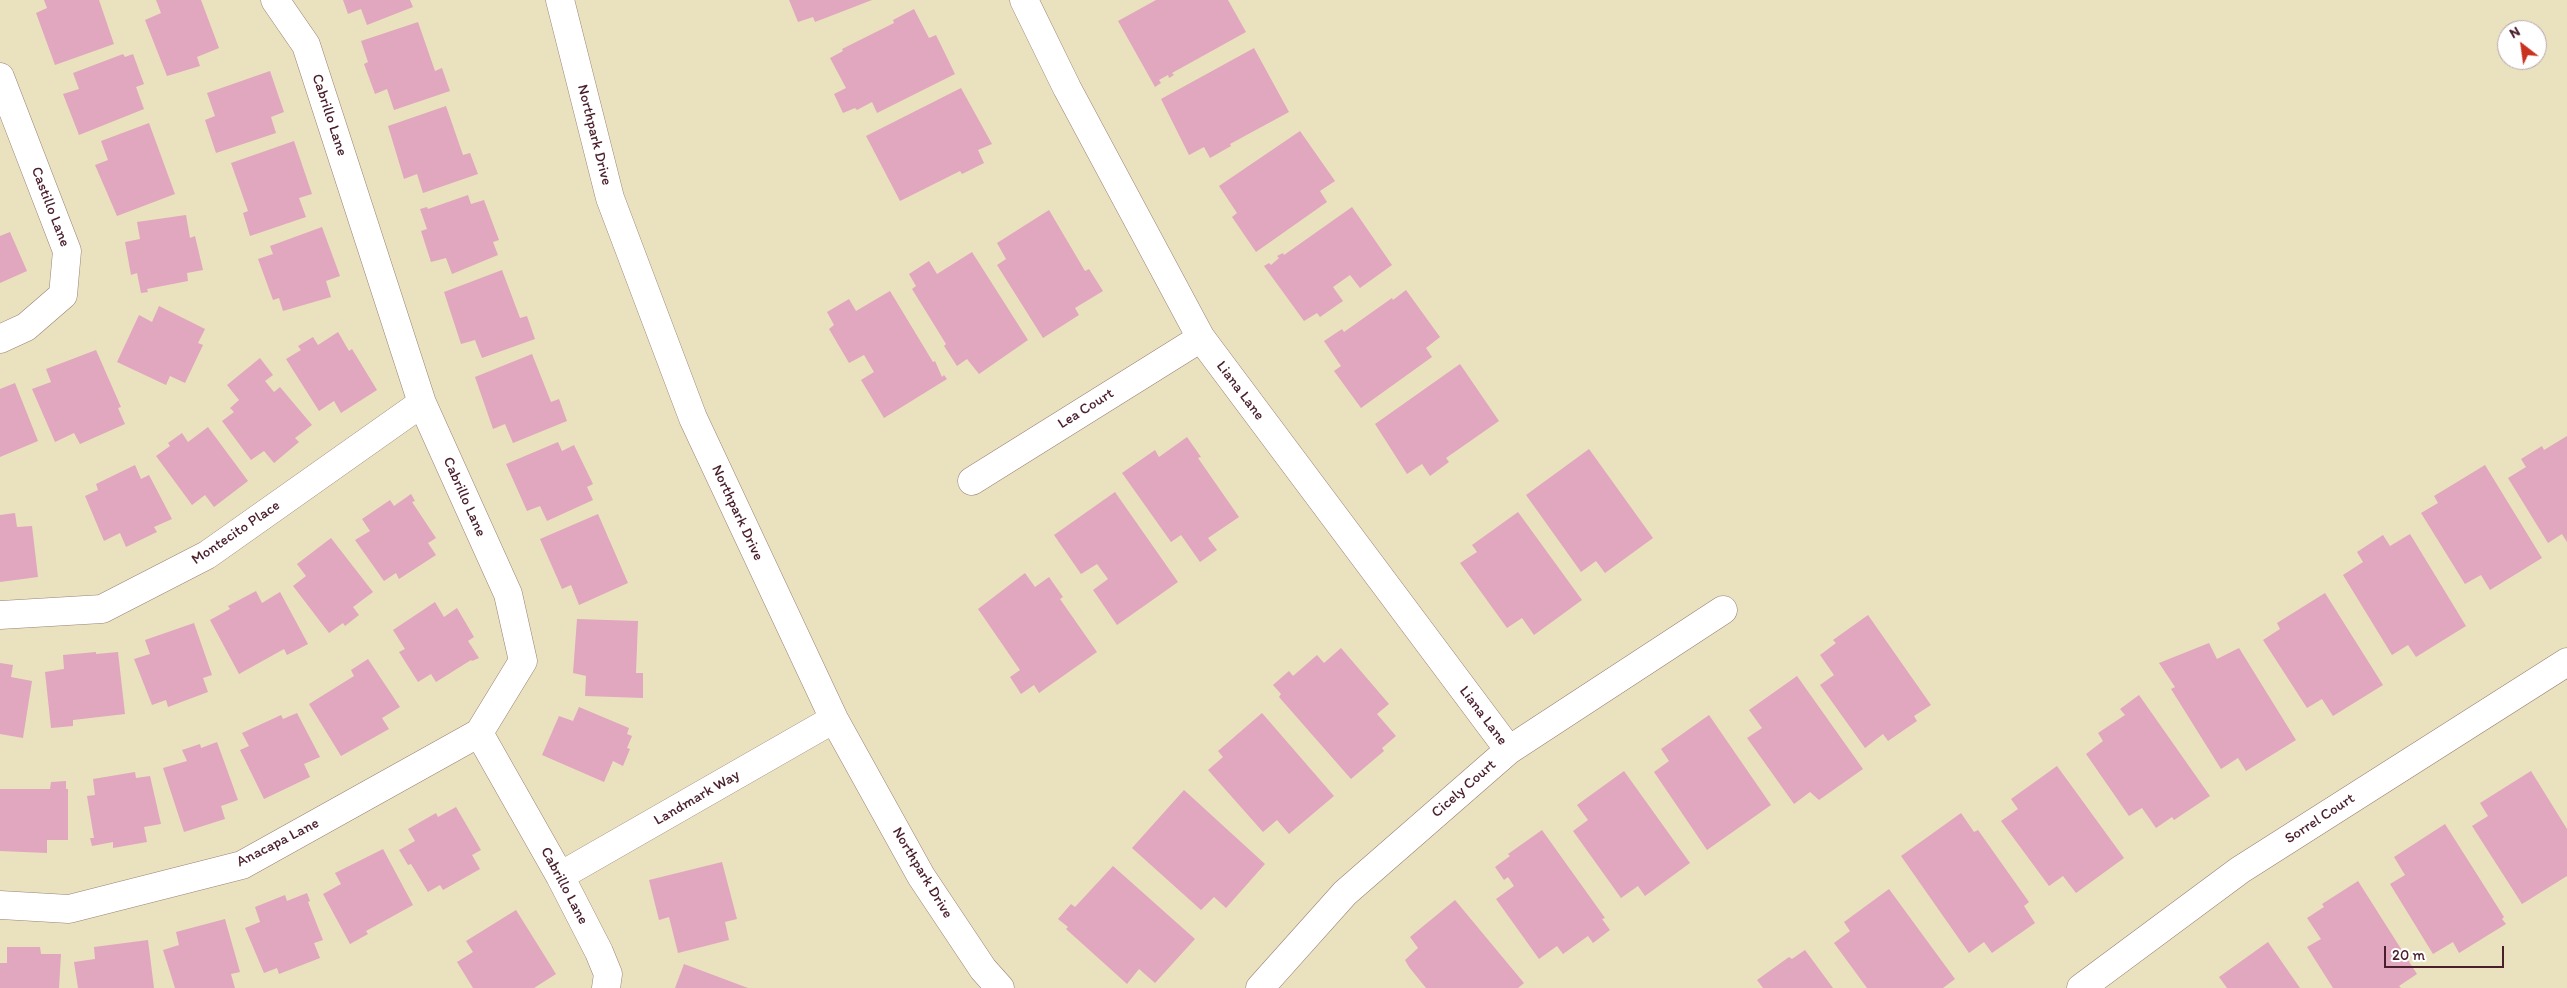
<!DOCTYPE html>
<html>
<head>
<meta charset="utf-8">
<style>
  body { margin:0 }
  #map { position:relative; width:2567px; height:988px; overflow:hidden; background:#eae1bf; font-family:Itim,sans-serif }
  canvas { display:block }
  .north { position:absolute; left:2497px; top:20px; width:50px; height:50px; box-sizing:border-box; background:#fff; border:1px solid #b7a5aa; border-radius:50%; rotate:330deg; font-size:14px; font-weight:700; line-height:20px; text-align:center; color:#4a1f2b }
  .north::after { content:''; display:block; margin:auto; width:18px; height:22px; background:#c8321e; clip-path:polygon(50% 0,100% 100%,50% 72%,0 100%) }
  .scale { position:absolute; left:2384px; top:946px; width:120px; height:22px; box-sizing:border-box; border:2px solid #4a1f2b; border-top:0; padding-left:6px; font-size:15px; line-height:18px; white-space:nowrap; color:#4a1f2b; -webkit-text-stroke:4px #fff; paint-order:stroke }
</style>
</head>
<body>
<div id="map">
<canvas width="2567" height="988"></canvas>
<div class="north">N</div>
<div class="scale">20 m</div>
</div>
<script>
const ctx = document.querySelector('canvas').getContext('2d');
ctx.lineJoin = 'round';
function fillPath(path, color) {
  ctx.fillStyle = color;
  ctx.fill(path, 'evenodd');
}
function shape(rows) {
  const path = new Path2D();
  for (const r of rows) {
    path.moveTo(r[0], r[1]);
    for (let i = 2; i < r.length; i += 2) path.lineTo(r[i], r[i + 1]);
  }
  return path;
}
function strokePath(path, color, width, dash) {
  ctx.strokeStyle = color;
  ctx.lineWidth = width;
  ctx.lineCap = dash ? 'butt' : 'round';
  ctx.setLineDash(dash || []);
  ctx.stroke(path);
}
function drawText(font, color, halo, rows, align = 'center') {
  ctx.font = font + ' Itim,sans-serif';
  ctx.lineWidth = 4;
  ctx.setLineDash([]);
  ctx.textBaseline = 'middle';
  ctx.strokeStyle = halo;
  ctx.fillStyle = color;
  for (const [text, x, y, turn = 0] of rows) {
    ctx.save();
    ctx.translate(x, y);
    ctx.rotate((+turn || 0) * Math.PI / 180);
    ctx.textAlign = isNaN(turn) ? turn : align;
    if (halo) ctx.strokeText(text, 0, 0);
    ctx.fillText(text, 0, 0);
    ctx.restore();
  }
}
fillPath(shape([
  [44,0,99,0,114,44,55,65,36,13,47,8],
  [156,0,201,0,219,48,197,57,200,66,167,76,145,20,161,13],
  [343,0,410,0,413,7,367,25,361,9,348,14],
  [789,0,872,0,815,22,813,17,798,22],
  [1156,0,1228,0,1246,32,1172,73,1174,75,1169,78,1168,75,1159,80,1161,83,1155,87,1118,21],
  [914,9,929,38,936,35,955,74,877,113,872,102,857,110,855,108,843,113,834,94,846,88,830,58,843,51,842,49,894,23,893,20],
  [418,22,435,71,442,68,450,91,394,110,387,89,375,94,364,64,368,62,361,41],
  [1254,48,1289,112,1230,144,1231,146,1210,158,1204,147,1189,155,1161,99],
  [123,54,125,57,133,54,144,84,136,87,144,109,79,135,63,94,79,89,73,73],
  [270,71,284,112,271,117,276,133,216,153,205,120,215,116,207,93],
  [961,88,992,144,978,150,984,163,962,174,960,171,900,201,866,136],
  [446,106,463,155,470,153,478,174,423,193,417,174,404,179,388,126],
  [149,123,175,194,117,216,95,165,108,160,101,141],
  [1300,131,1335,181,1320,191,1327,202,1256,252,1232,217,1237,213,1219,186],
  [294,141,312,194,299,198,306,217,250,236,243,213,248,211,231,163],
  [468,195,471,204,484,200,499,240,493,242,498,255,452,274,446,258,431,262,421,231,427,229,420,209,427,207,428,209],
  [1352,207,1392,265,1360,288,1350,275,1333,287,1343,301,1320,317,1317,313,1304,321,1264,266,1269,263,1271,265,1279,258,1277,256,1283,253,1284,255],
  [1049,210,1085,271,1089,269,1103,291,1075,308,1079,315,1043,338,997,265,1006,259,997,243],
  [186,215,190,238,195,236,203,270,187,273,188,281,147,289,148,292,141,293,137,273,131,275,125,242,140,239,137,222],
  [322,227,340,276,326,281,331,297,283,311,279,298,273,300,258,259,273,254,270,246],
  [10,232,27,271,0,283,0,236],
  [972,252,1028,340,979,374,967,359,957,366,944,346,946,344,912,289,916,286,909,274,929,261,937,274],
  [502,270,520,318,527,316,535,339,482,358,475,340,461,344,444,292],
  [1406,290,1440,337,1426,348,1432,357,1361,408,1334,371,1341,366,1324,341,1342,329,1344,332,1392,298,1393,300],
  [890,291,933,362,935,361,942,377,944,375,947,379,884,418,861,380,874,372,864,355,849,363,829,329,834,325,827,312,849,299,856,311],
  [159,306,205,329,198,343,203,345,185,383,170,376,166,385,117,362,139,315,152,322],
  [338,332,349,351,352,349,377,390,341,413,334,401,319,411,286,359,301,350,298,346,313,337,318,345],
  [96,350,121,407,118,408,125,424,80,444,74,433,55,442,32,389,51,382,46,369],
  [532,354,551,402,559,399,567,421,513,443,505,424,493,429,475,377],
  [260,358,273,375,265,381,274,392,280,387,312,425,295,438,299,442,274,463,264,451,251,460,222,421,234,412,230,408,239,400,227,385],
  [1460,364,1499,421,1446,458,1449,462,1430,476,1422,464,1407,474,1375,424],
  [15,383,38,441,0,457,0,389],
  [208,427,248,481,214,507,205,495,192,505,156,456,170,446,168,443,182,433,188,442],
  [2567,436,2567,542,2562,534,2548,543,2508,478,2526,467,2521,459,2542,446,2544,450],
  [1187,437,1201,457,1198,458,1239,517,1208,538,1217,550,1200,562,1181,535,1171,542,1122,473,1155,450,1159,457],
  [558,442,562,451,574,445,593,484,587,487,593,500,547,521,540,506,527,511,506,464],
  [1589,449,1653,538,1605,573,1596,561,1581,572,1526,495],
  [135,465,141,479,149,475,172,519,154,527,157,532,126,547,120,533,104,541,85,496,98,490,96,484],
  [2485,465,2542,558,2490,590,2481,575,2465,584,2421,513,2438,503,2434,496],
  [1115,492,1178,582,1117,625,1093,590,1108,579,1097,564,1081,574,1054,535],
  [411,494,415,501,412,502,436,538,428,543,436,555,399,579,396,573,384,581,355,540,370,531,362,519,390,500,394,506],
  [1518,512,1582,600,1534,635,1522,618,1507,628,1460,563,1477,552,1472,545],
  [15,513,17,527,32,526,38,577,0,582,0,515],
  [598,514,628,583,579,605,571,585,562,589,540,539],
  [2410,534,2466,626,2416,657,2408,645,2392,655,2343,575,2363,562,2357,552,2383,535,2390,546],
  [331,538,373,592,353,607,359,615,345,626,343,623,329,633,293,586,306,576,297,564],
  [1025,573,1035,587,1049,577,1063,597,1060,599,1097,652,1039,693,1034,685,1021,694,1010,677,1020,670,978,609],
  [256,591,262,603,280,592,308,644,287,655,284,649,239,674,210,620,230,609,228,606],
  [2325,593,2383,685,2333,716,2322,699,2307,708,2263,640,2280,629,2277,623],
  [435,602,444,617,457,608,474,637,468,641,479,658,472,661,471,660,436,682,431,674,418,682,399,652,405,649,393,630],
  [1868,615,1931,705,1914,716,1917,721,1888,741,1883,734,1865,748,1820,685,1834,675,1820,655,1836,643,1833,640],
  [577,619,638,621,636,673,643,673,643,698,585,696,586,676,573,673],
  [194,623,212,675,203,678,208,692,168,707,166,700,152,705,134,659,150,654,145,640],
  [2209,643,2217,659,2239,648,2296,740,2246,771,2238,758,2221,769,2171,689,2175,687,2159,663],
  [1341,648,1389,704,1377,714,1396,736,1382,748,1384,751,1351,779,1279,697,1281,694,1273,685,1289,671,1293,676,1317,655,1324,663],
  [96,652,96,654,118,652,125,714,73,720,73,726,51,728,45,672,64,669,63,655],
  [368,659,400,707,382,718,389,729,341,756,309,704,354,676,351,670],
  [0,663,13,665,11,677,32,681,23,738,0,734],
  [1797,676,1863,769,1819,800,1810,792,1794,804,1747,738,1762,728,1749,710],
  [2139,695,2210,796,2174,820,2172,817,2156,828,2142,808,2129,816,2086,754,2103,741,2098,733,2125,715,2120,709],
  [579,707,629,728,627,734,632,736,627,748,630,749,623,766,613,761,604,782,542,755,559,716,573,721],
  [297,713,320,757,304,764,310,777,264,799,240,750,249,746,242,733,281,715,283,719],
  [1262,713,1334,796,1289,834,1277,820,1263,832,1208,770,1223,757,1218,751],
  [1709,715,1771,805,1707,850,1654,772,1669,761,1661,749],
  [217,742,238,800,221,806,225,819,184,832,163,768,187,761,182,750,200,744,201,748],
  [2057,766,2124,858,2076,893,2063,876,2049,886,2001,821,2018,809,2011,799],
  [1624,771,1690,863,1645,896,1638,886,1621,898,1573,831,1588,820,1577,805],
  [2531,771,2567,829,2567,876,2522,904,2472,826,2488,816,2480,803],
  [135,772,136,778,150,776,161,824,144,827,147,842,113,848,113,842,92,846,90,838,94,838,87,796,95,795,93,779],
  [66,781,66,789,68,789,68,840,47,840,47,853,0,851,0,789,50,789,51,782],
  [1184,790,1265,864,1226,908,1214,897,1201,910,1132,848],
  [456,807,481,850,472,855,480,869,443,890,440,885,428,892,411,864,408,865,399,850,415,841,408,829,436,813,438,817],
  [1961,813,1974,832,1978,830,2029,902,2024,906,2035,923,1992,953,1984,942,1969,953,1901,856],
  [2445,824,2504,917,2502,919,2506,924,2459,953,2453,942,2433,954,2390,884,2405,875,2394,857],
  [1542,830,1605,918,1602,919,1610,930,1593,943,1588,936,1563,954,1557,946,1539,959,1496,899,1514,886,1508,877,1504,880,1495,867,1510,856,1508,854],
  [383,849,413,905,366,931,368,934,350,944,323,894,341,884,335,873],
  [722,862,737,919,725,922,729,940,678,953,669,917,659,920,649,880],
  [1113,866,1195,939,1155,983,1139,969,1127,984,1066,929,1068,927,1058,919,1071,904,1075,907],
  [2358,881,2417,974,2399,986,2401,988,2333,988,2307,947,2321,939,2307,918,2324,907,2322,904],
  [1889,889,1955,979,1943,988,1867,988,1834,943,1850,931,1844,922],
  [307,893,310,901,308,902,323,940,314,943,320,958,279,974,277,968,264,973,245,928,260,922,255,907,285,895,287,901],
  [1455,900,1524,983,1518,988,1426,988,1409,967,1405,960,1418,948,1410,937],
  [516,910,556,974,534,988,473,988,457,962,473,952,466,941],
  [225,919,240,972,231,974,235,988,175,988,163,950,179,945,176,932],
  [148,940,154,988,78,988,74,962,95,959,94,947],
  [2268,942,2300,988,2227,988,2219,977],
  [7,947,40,947,41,954,61,954,59,988,0,988,0,963,7,963],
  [1805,950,1833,988,1763,988,1757,980,1789,957,1792,959],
  [684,964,748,988,675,988]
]), '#e0a7be');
const street = shape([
  [275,0,306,45,422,403,508,594,523,661,479,733,560,876,599,952,608,974,606,988],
  [560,0,610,198,693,418,834,719,921,876,983,969,1000,988],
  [1024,0,1067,88,1201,338,1509,750],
  [0,77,67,251,63,295,26,327,0,339],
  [972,481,1201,338],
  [0,615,102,609,207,555,422,403],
  [560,876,834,719],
  [0,905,69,909,242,865,479,733],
  [1260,988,1345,893,1509,750,1723,610],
  [2081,988,2240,870,2567,662]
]);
strokePath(street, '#9a8075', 29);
strokePath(street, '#fff', 28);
drawText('15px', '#4a1f2b', '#fff', [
  ["Cabrillo Lane",329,115,72],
  ["Northpark Drive",594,135,76],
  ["Castillo Lane",50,207,69],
  ["Liana Lane",1240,391,53],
  ["Lea Court",1086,409,-32],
  ["Cabrillo Lane",464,497,66],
  ["Northpark Drive",737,513,65],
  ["Montecito Place",236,533,-34],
  ["Liana Lane",1483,716,53],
  ["Cicely Court",1464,789,-41],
  ["Landmark Way",697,798,-30],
  ["Sorrel Court",2320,819,-33],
  ["Anacapa Lane",278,843,-27],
  ["Northpark Drive",922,873,59],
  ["Cabrillo Lane",564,886,62]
]);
</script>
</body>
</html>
